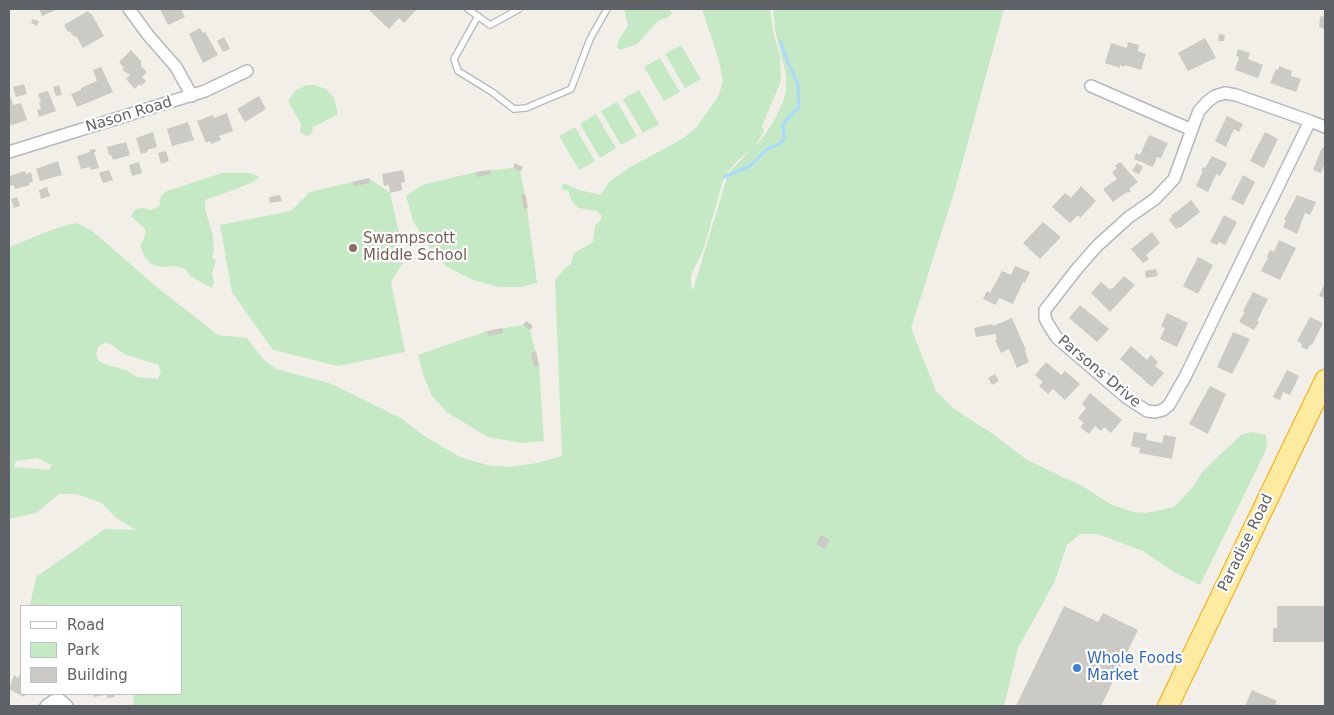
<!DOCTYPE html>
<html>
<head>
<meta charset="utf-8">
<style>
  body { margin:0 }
  #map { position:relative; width:1334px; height:715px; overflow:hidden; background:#f1efe8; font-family:"DejaVu Sans",sans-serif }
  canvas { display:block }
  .frame { position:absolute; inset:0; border:10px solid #5f6368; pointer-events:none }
  .legend { position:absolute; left:20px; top:605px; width:162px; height:90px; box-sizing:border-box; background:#fff; border:1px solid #bfc1c3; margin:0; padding:6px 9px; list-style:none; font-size:15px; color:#5f6368 }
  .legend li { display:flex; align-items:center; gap:10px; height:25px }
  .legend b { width:25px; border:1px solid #bfc1c3 }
</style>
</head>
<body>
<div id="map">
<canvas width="1334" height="715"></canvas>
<div class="frame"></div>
<ul class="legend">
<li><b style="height:6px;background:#fff"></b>Road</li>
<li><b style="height:14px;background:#c5e8c5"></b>Park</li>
<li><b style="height:14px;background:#cccac5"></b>Building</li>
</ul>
</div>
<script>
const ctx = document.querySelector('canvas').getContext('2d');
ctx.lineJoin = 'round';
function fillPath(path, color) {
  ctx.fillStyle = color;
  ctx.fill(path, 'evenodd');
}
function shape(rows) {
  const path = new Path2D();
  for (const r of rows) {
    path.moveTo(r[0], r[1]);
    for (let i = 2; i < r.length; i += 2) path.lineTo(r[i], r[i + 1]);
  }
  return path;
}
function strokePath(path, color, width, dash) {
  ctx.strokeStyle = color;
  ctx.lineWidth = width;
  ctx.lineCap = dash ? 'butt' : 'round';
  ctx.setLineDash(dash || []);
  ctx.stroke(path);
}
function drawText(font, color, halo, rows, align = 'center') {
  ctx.font = font + ' "DejaVu Sans",sans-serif';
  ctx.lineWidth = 4.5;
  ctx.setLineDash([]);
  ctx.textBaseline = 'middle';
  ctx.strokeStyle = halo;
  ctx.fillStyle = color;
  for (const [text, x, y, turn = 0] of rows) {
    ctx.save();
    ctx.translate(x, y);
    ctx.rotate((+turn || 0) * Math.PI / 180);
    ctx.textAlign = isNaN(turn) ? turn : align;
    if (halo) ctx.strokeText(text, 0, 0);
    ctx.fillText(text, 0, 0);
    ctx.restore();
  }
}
fillPath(shape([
  [624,9,669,9,672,13,669,17,658,21,637,44,620,50,617,47,619,39,628,26],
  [702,9,770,9,773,31,780,56,781,81,762,126,764,132,753,148,764,136,775,119,783,102,786,90,786,75,775,30,773,9,1004,9,956,186,911,328,936,391,954,409,993,434,1027,460,1084,487,1110,504,1133,512,1146,513,1174,507,1192,488,1203,471,1241,435,1252,432,1266,435,1267,448,1200,585,1174,572,1143,551,1098,534,1080,534,1067,545,1055,581,1018,648,1004,706,134,706,133,694,181,694,181,606,30,606,36,577,105,529,136,530,115,517,102,503,77,494,59,494,36,513,9,519,9,247,57,228,76,223,91,230,159,289,218,335,247,338,263,359,276,369,329,383,401,418,424,436,460,457,487,465,508,467,537,463,562,456,555,280,566,267,571,264,574,253,593,242,595,225,600,221,602,216,597,211,579,208,574,204,569,195,569,191,561,189,564,183,579,190,601,195,609,182,627,169,682,139,696,128,719,95,723,82,718,57],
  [752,148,728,174,693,290,691,287,691,275,703,251,724,177,737,161],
  [106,342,115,347,124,354,158,365,161,371,158,379,137,377,126,370,104,364,98,360,96,354,98,347],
  [36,458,52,465,49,470,14,467,16,461],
  [681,45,701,79,685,88,665,54],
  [660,58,680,92,664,101,644,67],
  [307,85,314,85,326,89,334,98,337,109,337,115,313,127,312,133,307,136,300,132,301,124,288,101,296,90],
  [639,90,659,124,643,133,623,99],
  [617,102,637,136,621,145,601,111],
  [596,114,616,148,600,158,580,124],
  [575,127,595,161,579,170,559,136],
  [513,168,520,172,525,194,537,283,521,287,499,287,473,280,447,267,429,247,413,221,406,196,422,185,476,172],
  [222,173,250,173,259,177,255,181,236,189,205,200,205,209,213,236,214,252,212,257,216,261,212,273,214,283,212,288,192,277,184,268,174,266,162,267,151,264,145,257,140,246,144,239,146,230,131,216,136,209,142,208,151,210,159,206,161,196,167,191],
  [369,178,390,193,405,259,391,282,405,352,338,366,273,350,232,292,220,225,291,211,310,192],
  [523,325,530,330,539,366,544,441,521,443,488,437,448,413,432,396,424,377,418,355,487,331]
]), '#c5e8c5');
strokePath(shape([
  [724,177,750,166,766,150,781,143,784,139,783,124,799,107,798,84,788,63,781,42]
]), '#aadaff', 3);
fillPath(shape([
  [39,9,58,9,42,16],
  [160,9,181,9,185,17,168,25],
  [368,9,417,9,404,23,399,18,389,29],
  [88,11,90,14,91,13,104,36,83,48,76,36,74,37,70,31,68,32,64,25],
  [1325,11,1325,29,1319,27,1320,16,1323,17],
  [33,19,39,21,37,26,31,23],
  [200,28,203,33,205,32,218,55,203,63,189,34],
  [1219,34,1225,35,1224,41,1218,41],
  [224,37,230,49,223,52,217,41],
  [1205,38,1216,58,1188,71,1178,53],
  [1128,42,1139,45,1138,51,1146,54,1141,70,1125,65,1124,67,1120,65,1120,68,1105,63,1111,43,1127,48],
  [1238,49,1250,53,1248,59,1263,65,1258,78,1235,70,1239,57,1236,56],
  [131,50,141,61,141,66,147,72,142,77,146,81,141,86,139,84,135,89,126,79,130,75,122,70,124,68,119,62],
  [1279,66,1292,71,1291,76,1301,79,1296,92,1270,83,1276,69,1278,70],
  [101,67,113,92,77,107,71,94,81,90,81,88,97,81,93,70],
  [24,84,27,94,16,97,13,87],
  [59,85,62,95,56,96,53,87],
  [48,91,56,111,39,117,37,110,41,109,39,103,41,102,38,94],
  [259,96,266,109,245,122,237,109],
  [11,97,13,105,21,103,27,120,9,126,9,98],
  [227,113,233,131,219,136,221,140,211,144,210,141,206,143,197,121,213,115,214,118],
  [1227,116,1243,124,1239,132,1234,129,1226,147,1215,141],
  [188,122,194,140,172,146,167,129],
  [153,132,157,147,147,150,148,152,141,154,136,138],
  [1265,132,1278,139,1264,168,1250,161],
  [1149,135,1168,143,1161,158,1157,157,1153,167,1134,159,1136,153,1140,155],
  [126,142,130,155,113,160,111,155,109,155,107,147],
  [1322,147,1325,149,1325,163,1321,173,1313,170],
  [95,149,96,152,94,152,99,168,91,170,90,167,81,169,77,156,90,152,89,150],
  [166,151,169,161,161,164,158,153],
  [1212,156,1227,163,1220,176,1216,174,1208,192,1196,186,1203,171,1201,171,1203,167,1205,168],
  [58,161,62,175,40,181,36,169],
  [139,162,142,173,132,176,129,165],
  [1120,162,1138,182,1129,189,1131,191,1128,193,1127,192,1113,202,1103,189,1117,179,1112,172,1117,168,1115,166],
  [515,163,523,167,520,172,513,168],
  [1137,163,1143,167,1139,174,1132,171],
  [109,170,113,180,103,183,99,173],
  [403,170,405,182,401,183,402,190,390,193,389,185,384,186,382,174],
  [490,170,491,174,477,177,476,172],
  [25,171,26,174,31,172,33,182,29,183,30,185,15,189,14,185,10,186,9,176],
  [1243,175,1255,182,1243,205,1231,199],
  [369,178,370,183,354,186,353,182],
  [1081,186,1096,201,1080,218,1078,215,1070,223,1052,207,1065,193,1071,198],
  [47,187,50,196,41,199,39,190],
  [525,194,528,208,524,209,521,195],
  [280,195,282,201,270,203,269,197],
  [1297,195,1316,202,1310,215,1305,213,1297,234,1283,227,1286,221,1284,220],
  [17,197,20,206,14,208,11,199],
  [1191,200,1200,212,1180,228,1179,227,1176,229,1169,220,1172,217,1171,216],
  [1224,215,1237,222,1225,245,1219,242,1217,245,1210,242],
  [1043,222,1061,237,1040,259,1023,243],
  [1152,232,1160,243,1146,255,1149,259,1143,263,1131,249],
  [1279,240,1296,248,1280,280,1261,271,1268,258,1267,256,1270,250,1274,252],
  [1198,257,1213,265,1198,294,1183,286],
  [1015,266,1030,272,1025,283,1023,282,1013,304,999,298,996,305,983,299,987,291,990,293,1002,271,1011,275],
  [1156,269,1158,276,1146,278,1145,271],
  [1124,276,1135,285,1110,312,1091,293,1101,282,1109,289,1113,288],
  [1325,282,1325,298,1319,296],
  [1253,292,1268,299,1257,321,1259,322,1254,330,1239,322,1245,312,1243,311],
  [1080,305,1109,329,1097,342,1069,318],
  [1167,313,1188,323,1177,347,1160,339,1165,328,1161,326],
  [1310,317,1323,323,1312,345,1311,344,1307,350,1301,347,1302,344,1297,341],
  [1012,318,1026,350,1025,351,1029,362,1017,368,1009,349,1001,353,995,340,997,339,995,334,976,337,974,328,992,324,993,326],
  [526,321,533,326,530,330,523,325],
  [502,328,503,333,489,336,487,331],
  [1233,332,1250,339,1232,374,1217,367],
  [1131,346,1147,360,1151,355,1158,362,1155,366,1164,373,1152,387,1120,359],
  [536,351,539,366,534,367,531,353],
  [1046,362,1061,375,1065,371,1080,384,1065,400,1053,389,1048,394,1039,386,1043,382,1035,375],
  [1287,370,1299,376,1290,395,1283,392,1280,400,1273,397],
  [995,374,999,381,992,385,988,378],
  [1210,386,1226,394,1208,434,1189,424],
  [1090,393,1122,420,1111,433,1104,427,1101,431,1095,426,1089,434,1080,427,1084,423,1078,418,1086,408,1082,404],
  [1134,432,1147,434,1146,440,1162,443,1164,435,1176,437,1172,459,1139,453,1140,448,1131,446],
  [821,535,830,540,825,549,816,544],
  [1064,606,1098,622,1103,613,1138,630,1101,706,1016,706],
  [1277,606,1325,606,1325,642,1273,642,1273,628,1277,628],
  [21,672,21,694,26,694,24,697,9,689,14,675,18,678],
  [1252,690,1277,701,1275,704,1280,706,1245,706],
  [93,694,105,694,105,695,94,697],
  [106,694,114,694,115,697,107,698]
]), '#cccac5');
const service = shape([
  [468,9,490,25,519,9],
  [478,16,454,59,458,71,492,92,514,109,526,108,571,89,590,39,607,9]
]);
const minor = shape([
  [129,9,148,35,176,67,192,96],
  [1091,86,1192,130],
  [1310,121,1185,377,1169,405,1163,410,1155,412,1147,411,1127,398,1057,338,1048,324,1045,318,1045,310,1076,270,1097,246,1129,217,1155,199,1174,179,1195,121,1199,111,1207,102,1215,96,1225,93,1236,95,1310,121,1325,127],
  [9,152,205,91,247,71],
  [46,706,53,701,60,700,67,706]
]);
const trunk = shape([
  [1168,706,1325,380]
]);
strokePath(service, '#b5b8bc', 8);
strokePath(minor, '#b5b8bc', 14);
strokePath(trunk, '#f9ab00', 22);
strokePath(service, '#fff', 5.5);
strokePath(minor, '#fff', 11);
strokePath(trunk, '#feeaa1', 20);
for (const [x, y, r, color] of [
  [353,248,5,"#8d6e63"],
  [1077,668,5,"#3f7fe0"]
]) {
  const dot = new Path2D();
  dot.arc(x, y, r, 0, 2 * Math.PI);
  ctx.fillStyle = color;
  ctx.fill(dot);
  strokePath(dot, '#fff', 2);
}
drawText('15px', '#5f6368', '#fff', [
  ["Nason Road",129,115,-17],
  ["Parsons Drive",1099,372,40],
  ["Paradise Road",1246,543,-64]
]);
drawText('15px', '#785e54', '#fff', [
  ["Swampscott",363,239],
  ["Middle School",363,256]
], 'left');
drawText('15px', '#366cbe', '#fff', [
  ["Whole Foods",1087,659],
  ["Market",1087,676]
], 'left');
</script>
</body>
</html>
